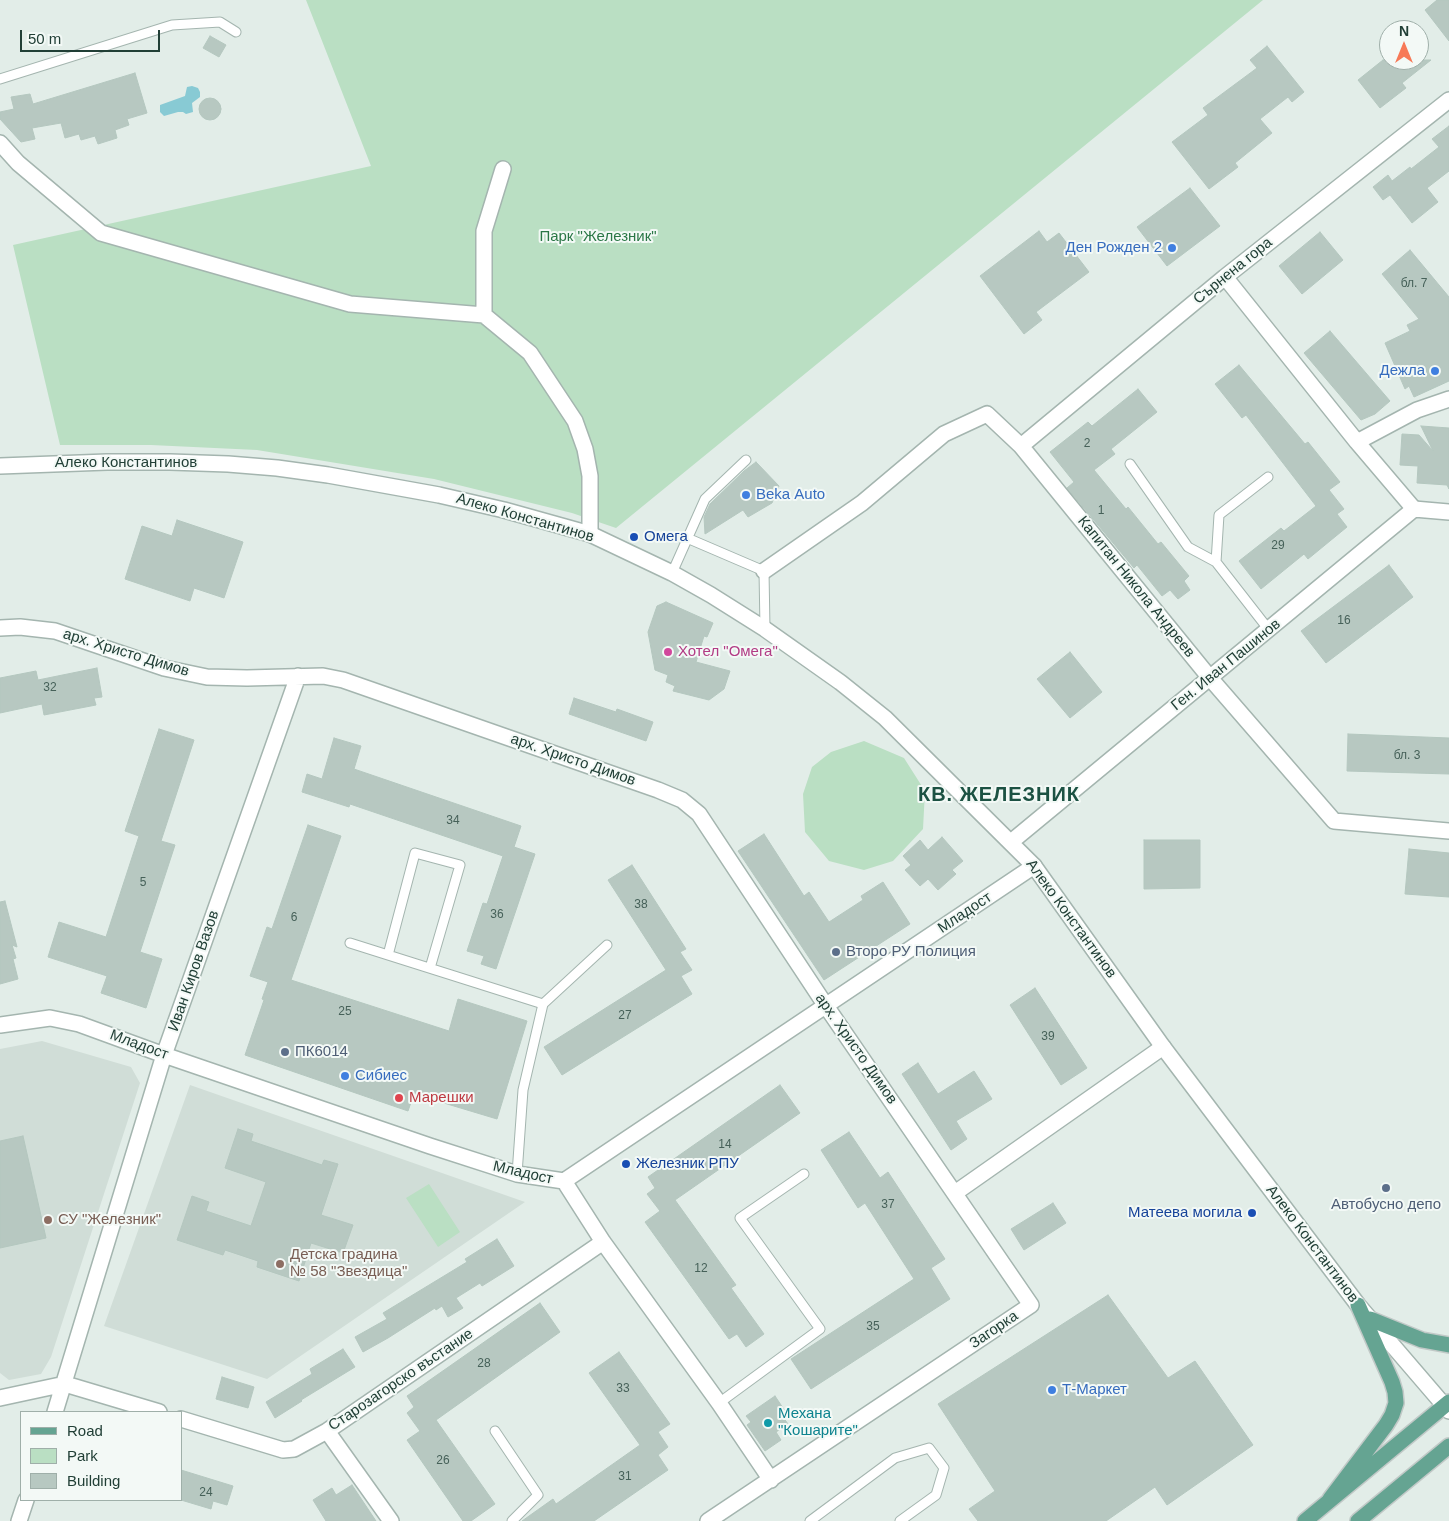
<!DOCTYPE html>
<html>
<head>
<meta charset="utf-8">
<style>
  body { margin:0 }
  #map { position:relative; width:1449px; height:1521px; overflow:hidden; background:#e2ede8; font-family:Helvetica,sans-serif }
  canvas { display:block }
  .legend { position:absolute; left:20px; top:1411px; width:162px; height:90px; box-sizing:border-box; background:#f3f9f6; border:1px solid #9fafa9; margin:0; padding:6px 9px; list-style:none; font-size:15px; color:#213f36 }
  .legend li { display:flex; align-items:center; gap:10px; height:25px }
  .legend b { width:25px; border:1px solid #9fafa9 }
  .north { position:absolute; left:1379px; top:20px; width:50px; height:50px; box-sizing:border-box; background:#f3f9f6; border:1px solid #9fafa9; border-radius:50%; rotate:0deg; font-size:14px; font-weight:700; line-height:20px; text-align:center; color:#213f36 }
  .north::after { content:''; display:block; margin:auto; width:18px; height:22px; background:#f77957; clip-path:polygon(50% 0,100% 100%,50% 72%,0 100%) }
  .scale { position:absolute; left:20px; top:30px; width:140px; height:22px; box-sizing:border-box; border:2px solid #213f36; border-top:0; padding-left:6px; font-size:15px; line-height:18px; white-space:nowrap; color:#213f36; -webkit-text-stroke:4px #f3f9f6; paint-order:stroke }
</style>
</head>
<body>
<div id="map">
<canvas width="1449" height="1521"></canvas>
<ul class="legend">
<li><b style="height:6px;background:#65a492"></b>Road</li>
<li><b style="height:14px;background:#badfc3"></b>Park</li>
<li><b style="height:14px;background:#b7c8c1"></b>Building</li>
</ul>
<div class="north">N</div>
<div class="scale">50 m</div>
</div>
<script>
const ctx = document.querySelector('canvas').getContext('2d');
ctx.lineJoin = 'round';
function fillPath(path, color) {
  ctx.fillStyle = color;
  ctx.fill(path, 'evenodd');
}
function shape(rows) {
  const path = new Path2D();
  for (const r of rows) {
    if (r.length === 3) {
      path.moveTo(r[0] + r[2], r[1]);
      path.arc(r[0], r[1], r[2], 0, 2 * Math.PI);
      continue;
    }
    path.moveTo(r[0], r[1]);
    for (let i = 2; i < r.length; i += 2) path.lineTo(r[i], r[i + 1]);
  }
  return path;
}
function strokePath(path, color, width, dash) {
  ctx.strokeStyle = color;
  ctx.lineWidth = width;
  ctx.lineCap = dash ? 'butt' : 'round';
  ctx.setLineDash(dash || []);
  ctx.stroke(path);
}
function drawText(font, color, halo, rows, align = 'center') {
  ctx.font = font + ' Helvetica,sans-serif';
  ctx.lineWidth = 4;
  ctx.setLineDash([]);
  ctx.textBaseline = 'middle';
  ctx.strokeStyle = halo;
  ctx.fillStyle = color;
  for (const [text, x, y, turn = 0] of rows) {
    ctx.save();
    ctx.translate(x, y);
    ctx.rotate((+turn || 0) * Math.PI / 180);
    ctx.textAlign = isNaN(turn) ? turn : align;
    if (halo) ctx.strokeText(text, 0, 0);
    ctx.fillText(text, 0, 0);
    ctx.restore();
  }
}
fillPath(shape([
  [42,1041,131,1067,140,1083,51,1357,41,1374,9,1380,0,1373,0,1049],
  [190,1085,525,1202,267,1379,104,1326]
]), '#d0ddd7');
fillPath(shape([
  [306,0,1263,0,616,528,572,513,434,479,257,450,151,445,60,445,13,245,371,166],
  [864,741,904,758,925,791,923,829,893,861,864,870,829,861,805,832,803,794,812,767,831,752],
  [429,1184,460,1232,438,1247,406,1198]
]), '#badfc3');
fillPath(shape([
  [192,86,198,88,200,92,200,97,192,103,193,112,186,114,183,112,178,112,164,116,160,112,160,105,185,96,187,87]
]), '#88cad4');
const building = shape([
  [1437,0,1449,0,1449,41,1425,10,1437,0],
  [210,36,226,45,219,57,203,48,210,36],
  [1267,46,1304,92,1292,102,1288,97,1260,119,1272,133,1235,163,1238,167,1209,189,1172,142,1208,115,1203,108,1257,68,1250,60,1267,46],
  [1383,60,1431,60,1402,83,1406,88,1380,108,1358,80,1383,60],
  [135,73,147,113,127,119,129,125,115,130,117,138,98,144,95,136,81,140,79,134,65,138,61,123,32,128,35,139,21,142,0,119,0,112,14,109,11,97,30,94,33,104,135,73],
  [210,109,11],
  [1449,126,1449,171,1427,188,1438,202,1412,223,1390,195,1383,200,1373,187,1388,175,1392,181,1410,167,1411,169,1439,147,1432,139,1449,126],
  [1190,188,1220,226,1167,266,1137,227,1190,188],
  [1039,231,1047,242,1059,233,1089,272,1036,312,1042,320,1024,334,980,276,1039,231],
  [1320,232,1343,260,1302,294,1279,266,1320,232],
  [1410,250,1449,297,1449,381,1414,397,1409,386,1405,389,1385,343,1410,331,1407,325,1419,319,1382,274,1410,250],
  [1330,331,1390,401,1375,414,1361,420,1304,353,1330,331],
  [1239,365,1305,444,1308,442,1340,482,1329,490,1344,509,1337,514,1347,527,1308,559,1304,554,1261,589,1239,561,1281,528,1284,531,1316,506,1246,415,1242,418,1215,384,1239,365],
  [1138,389,1157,412,1111,449,1115,454,1094,470,1126,509,1128,507,1158,544,1161,542,1189,576,1184,581,1190,590,1178,599,1170,590,1162,596,1137,565,1134,568,1067,488,1074,482,1050,452,1088,422,1092,426,1138,389],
  [1421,426,1449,428,1449,489,1447,485,1417,483,1418,466,1400,465,1402,434,1419,435,1433,451,1421,426],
  [756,462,779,486,772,503,748,517,743,510,705,534,704,517,710,504,744,471,756,462],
  [177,520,243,542,224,598,194,588,190,601,125,579,142,526,172,536,177,520],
  [1389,565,1413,597,1326,663,1301,631,1389,565],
  [666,602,713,623,707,637,704,636,696,662,730,671,724,689,709,700,673,691,675,686,666,682,668,675,655,670,648,632,657,606,666,602],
  [1070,652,1102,692,1070,718,1037,679,1070,652],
  [97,668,102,697,94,698,96,705,44,715,42,704,0,713,0,678,36,671,38,680,97,668],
  [574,698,616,712,617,709,653,722,646,741,569,714,574,698],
  [159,729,194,740,161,841,175,845,140,952,162,959,146,1008,101,993,107,976,48,957,59,922,106,937,139,836,125,831,159,729],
  [1348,734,1449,738,1449,774,1347,771,1348,734],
  [334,738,361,746,354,769,521,826,514,847,535,854,496,969,481,964,484,956,467,951,483,903,487,904,503,856,350,804,349,807,302,792,307,774,322,779,334,738],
  [308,825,341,836,291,980,449,1031,458,999,527,1021,497,1119,414,1094,408,1111,245,1055,264,1000,262,999,268,982,250,976,267,927,272,929,308,825],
  [764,834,804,896,809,892,829,922,863,900,861,896,883,882,910,924,824,980,738,851,764,834],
  [942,837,963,861,952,870,956,874,938,890,928,879,920,886,905,870,911,865,903,856,920,840,928,850,942,837],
  [1144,840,1200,840,1200,888,1144,889,1144,840],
  [1409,849,1449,853,1449,897,1405,894,1409,849],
  [632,865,686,949,680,952,692,970,681,976,692,994,562,1075,544,1047,666,970,608,880,632,865],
  [5,901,17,947,12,945,16,958,13,959,18,979,0,984,0,902,5,901],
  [1035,988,1087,1068,1061,1085,1010,1005,1035,988],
  [918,1063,938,1094,974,1071,992,1099,956,1121,967,1139,951,1150,902,1074,918,1063],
  [780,1085,800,1113,675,1200,736,1285,731,1288,764,1334,746,1347,737,1334,729,1339,645,1222,660,1211,647,1194,655,1188,648,1177,780,1085],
  [238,1129,253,1134,251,1141,322,1165,324,1160,338,1164,321,1215,353,1225,343,1253,311,1243,299,1281,257,1267,258,1261,225,1250,223,1255,177,1240,192,1196,209,1202,206,1211,251,1226,266,1182,225,1168,238,1129],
  [849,1132,880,1178,888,1172,945,1259,931,1268,950,1299,811,1389,791,1359,914,1279,865,1203,858,1208,821,1150,849,1132],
  [23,1136,46,1238,0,1248,0,1141,23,1136],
  [1053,1203,1066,1223,1024,1250,1011,1229,1053,1203],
  [497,1239,514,1266,482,1286,480,1283,456,1298,463,1308,448,1317,442,1306,436,1310,435,1308,388,1338,363,1352,355,1337,387,1319,383,1313,467,1262,465,1259,497,1239],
  [1108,1295,1168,1378,1195,1361,1253,1445,1167,1505,1155,1487,1106,1521,978,1521,969,1509,995,1491,938,1404,1108,1295],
  [540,1303,560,1332,436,1420,495,1504,471,1521,463,1521,407,1440,420,1431,407,1413,414,1407,407,1396,540,1303],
  [343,1349,355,1367,301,1400,302,1401,275,1418,266,1402,312,1374,310,1369,343,1349],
  [619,1352,670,1424,658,1432,668,1447,658,1455,668,1470,594,1521,522,1521,553,1499,556,1504,640,1445,589,1373,619,1352],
  [222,1377,254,1387,248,1408,216,1399,222,1377],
  [775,1396,787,1414,783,1417,788,1424,776,1432,781,1440,765,1451,747,1425,751,1422,746,1416,775,1396],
  [181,1470,233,1486,227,1505,213,1501,211,1509,181,1500,181,1470],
  [352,1485,376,1521,326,1521,313,1500,332,1488,336,1495,352,1485]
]);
fillPath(building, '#b7c8c1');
strokePath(building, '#b4c7bf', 1);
const service = shape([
  [0,79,172,25,220,22,236,32],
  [1130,464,1188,547,1216,562],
  [1268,477,1219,515,1216,562,1269,630],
  [687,538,764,571,765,629],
  [672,573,705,499,746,460],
  [350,943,543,1004,523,1090,517,1174],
  [388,955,415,853,460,865,430,968],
  [543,1004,607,945],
  [719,1403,820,1329,740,1218,804,1174],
  [495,1431,538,1495,512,1521],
  [810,1521,895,1458,929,1448,944,1468,936,1495,900,1521]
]);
const minor = shape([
  [0,143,18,163,101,233,350,304,484,315],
  [503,169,484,231,484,315,530,353,575,421,585,449,590,476,590,534],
  [1225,277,1357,442,1414,509],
  [1357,442,1417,410,1449,399],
  [1021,446,1225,277,1449,100],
  [764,571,862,503,944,434,987,414,1021,446,1210,678,1334,821,1449,831],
  [0,628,20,627,55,631,164,668,207,677,247,678,323,676,343,680,658,790,682,800,699,814,826,1006,1031,1305,708,1521],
  [0,1025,50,1018,79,1024,164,1055,430,1146,517,1174,564,1181,1034,866],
  [564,1181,603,1242,719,1403,771,1480],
  [955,1193,1163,1047],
  [0,1398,65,1384,159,1412],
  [55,1412,164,1055,298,676],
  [181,1419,283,1450,294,1449,327,1431,603,1242],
  [327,1431,391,1521],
  [19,1521,26,1500]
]);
const tertiary = shape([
  [0,466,107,462,170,462,228,464,277,468,328,475,439,495,504,510,590,534,672,573,711,595,765,629,840,682,885,718,1034,866,1163,1047,1358,1305,1449,1411],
  [1011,842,1414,509,1449,512]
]);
const primary = shape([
  [1370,1319,1422,1340,1449,1345],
  [1330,1499,1386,1425,1392,1415,1396,1403,1395,1392,1392,1382,1358,1305],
  [1305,1521,1449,1402],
  [1358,1521,1449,1446]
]);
strokePath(service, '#a4b5af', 11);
strokePath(minor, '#a4b5af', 18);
strokePath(tertiary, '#a4b5af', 18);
strokePath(primary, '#c1c9c7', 18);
strokePath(service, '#fff', 9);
strokePath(minor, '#fff', 15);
strokePath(tertiary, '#fff', 15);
strokePath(primary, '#65a492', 15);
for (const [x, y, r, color] of [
  [1172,248,5,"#3f7fe0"],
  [1435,371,5,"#3f7fe0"],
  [746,495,5,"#3f7fe0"],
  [634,537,5,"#1a4fb4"],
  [668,652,5,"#d1479c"],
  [836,952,5,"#5c6f8a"],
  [285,1052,5,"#5c6f8a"],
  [345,1076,5,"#3f7fe0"],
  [399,1098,5,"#e0444e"],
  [626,1164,5,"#1a4fb4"],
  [1386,1188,5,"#5c6f8a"],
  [1252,1213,5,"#1a4fb4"],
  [48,1220,5,"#8d6e63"],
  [280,1264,5,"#8d6e63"],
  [1052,1390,5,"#3f7fe0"],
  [768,1423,5,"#0f9aa8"]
]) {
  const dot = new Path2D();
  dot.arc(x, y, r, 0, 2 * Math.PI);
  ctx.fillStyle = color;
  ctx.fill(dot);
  strokePath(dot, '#f3f9f6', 2);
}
drawText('12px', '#466159', null, [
  ["бл. 7",1414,284],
  ["2",1087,444],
  ["1",1101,511],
  ["29",1278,546],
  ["16",1344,621],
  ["32",50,688],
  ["бл. 3",1407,756],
  ["34",453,821],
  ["5",143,883],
  ["38",641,905],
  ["36",497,915],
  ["6",294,918],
  ["25",345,1012],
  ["27",625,1016],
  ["39",1048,1037],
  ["14",725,1145],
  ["37",888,1205],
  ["12",701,1269],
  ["35",873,1327],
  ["28",484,1364],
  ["33",623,1389],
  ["26",443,1461],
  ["31",625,1477],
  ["24",206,1493]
]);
drawText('15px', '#2a7746', '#f3f9f6', [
  ["Парк \"Железник\"",598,237]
]);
drawText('15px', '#366cbe', '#f3f9f6', [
  ["Ден Рожден 2",1162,248,"right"],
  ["Дежла",1425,371,"right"],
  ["Beka Auto",756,495],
  ["Сибиес",355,1076],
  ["Т-Маркет",1062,1390]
], 'left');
drawText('15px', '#213f36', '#f3f9f6', [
  ["Сърнена гора",1233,271,-39],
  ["Алеко Константинов",126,463],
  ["Алеко Константинов",525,518,16],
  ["Капитан Никола Андреев",1136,587,51],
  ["арх. Христо Димов",126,653,17],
  ["Ген. Иван Пашинов",1226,665,-39],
  ["арх. Христо Димов",573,760,19],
  ["Младост",965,913,-34],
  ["Алеко Константинов",1071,919,54],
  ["Иван Киров Вазов",194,971,-71],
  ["Младост",139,1045,20],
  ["арх. Христо Димов",856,1049,55],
  ["Младост",523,1173,13],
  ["Алеко Константинов",1312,1244,53],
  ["Загорка",994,1330,-34],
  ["Старозагорско въстание",401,1380,-34]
]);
drawText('15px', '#164399', '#f3f9f6', [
  ["Омега",644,537],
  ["Железник РПУ",636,1164],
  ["Матеева могила",1242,1213,"right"]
], 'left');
drawText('15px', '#b23c85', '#f3f9f6', [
  ["Хотел \"Омега\"",678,652]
], 'left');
drawText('15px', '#4e5e75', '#f3f9f6', [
  ["Второ РУ Полиция",846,952],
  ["ПК6014",295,1052],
  ["Автобусно депо",1386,1205,"center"]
], 'left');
drawText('15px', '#be3a42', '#f3f9f6', [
  ["Марешки",409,1098]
], 'left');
drawText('15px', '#785e54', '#f3f9f6', [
  ["СУ \"Железник\"",58,1220],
  ["Детска градина",290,1255],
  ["№ 58 \"Звездица\"",290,1272]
], 'left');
drawText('15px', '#0d838f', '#f3f9f6', [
  ["Механа",778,1414],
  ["\"Кошарите\"",778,1431]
], 'left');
ctx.letterSpacing = '1px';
drawText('bold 20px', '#1c5243', '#f3f9f6', [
  ["КВ. ЖЕЛЕЗНИК",999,795]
]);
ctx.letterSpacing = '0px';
</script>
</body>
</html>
